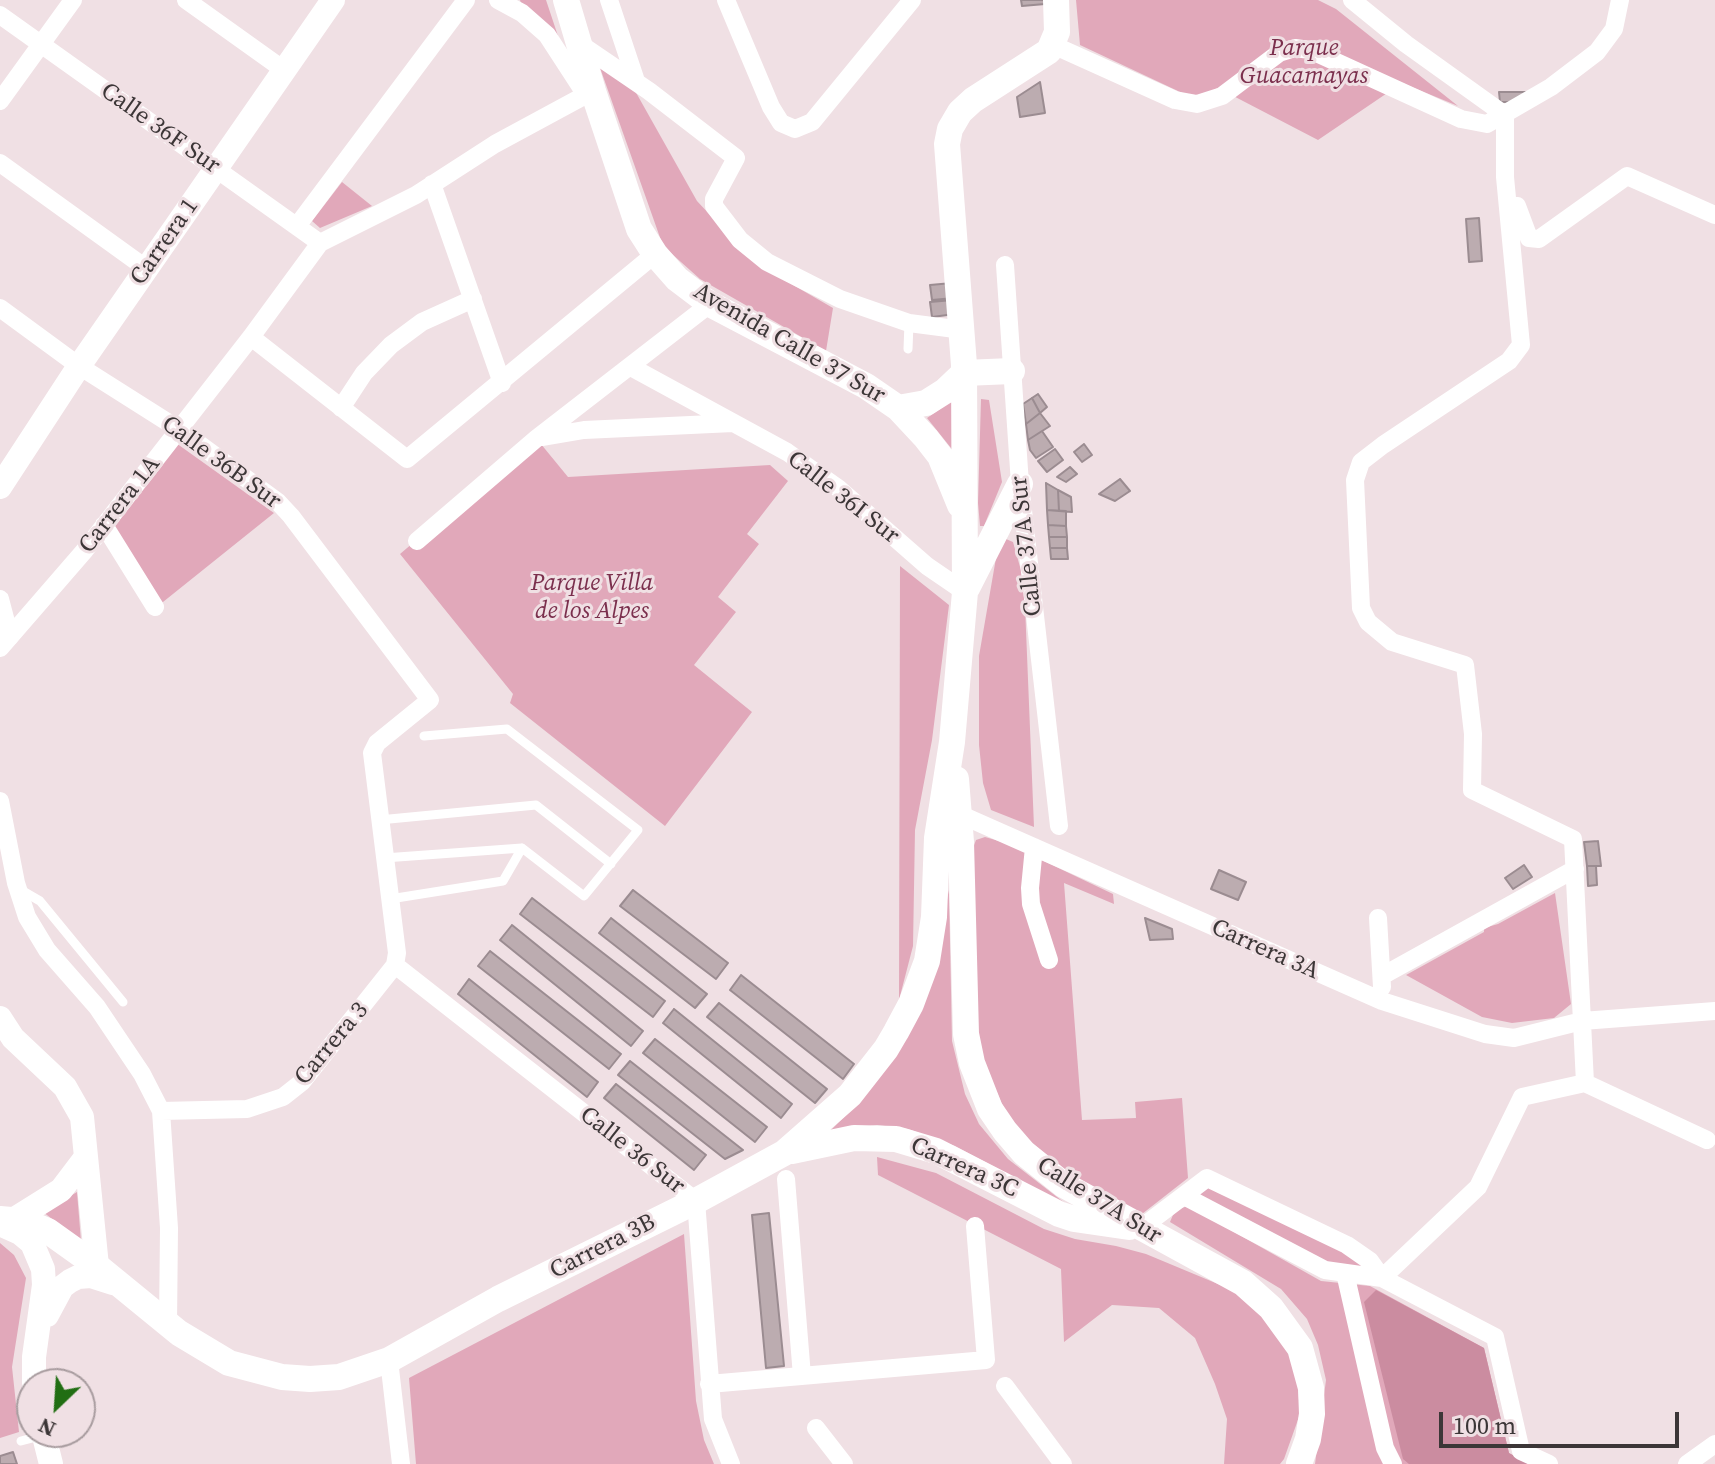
<!DOCTYPE html>
<html>
<head>
<meta charset="utf-8">
<style>
  body { margin:0 }
  #map { position:relative; width:1715px; height:1464px; overflow:hidden; background:#f0e0e4; font-family:"Source Serif 4",serif }
  canvas { display:block }
  .north { position:absolute; left:16px; top:1368px; width:80px; height:80px; box-sizing:border-box; background:#f0e0e4; border:2px solid #a89c9f; border-radius:50%; rotate:205deg; font-size:22px; font-weight:700; line-height:32px; text-align:center; color:#3c3637 }
  .north::after { content:''; display:block; margin:auto; width:28px; height:36px; background:#216e13; clip-path:polygon(50% 0,100% 100%,50% 72%,0 100%) }
  .scale { position:absolute; left:1439px; top:1412px; width:240px; height:36px; box-sizing:border-box; border:4px solid #3c3637; border-top:0; padding-left:10px; font-size:24px; line-height:28px; white-space:nowrap; color:#3c3637; -webkit-text-stroke:6px #f0e0e4; paint-order:stroke }
</style>
</head>
<body>
<div id="map">
<canvas width="1715" height="1464"></canvas>
<div class="north">N</div>
<div class="scale">100 m</div>
</div>
<script>
const ctx = document.querySelector('canvas').getContext('2d');
ctx.lineJoin = 'round';
function fillPath(path, color) {
  ctx.fillStyle = color;
  ctx.fill(path, 'evenodd');
}
function shape(rows) {
  const path = new Path2D();
  for (const r of rows) {
    path.moveTo(r[0], r[1]);
    for (let i = 2; i < r.length; i += 2) path.lineTo(r[i], r[i + 1]);
  }
  return path;
}
function strokePath(path, color, width, dash) {
  ctx.strokeStyle = color;
  ctx.lineWidth = width;
  ctx.lineCap = dash ? 'butt' : 'round';
  ctx.setLineDash(dash || []);
  ctx.stroke(path);
}
function drawText(font, color, halo, rows, align = 'center') {
  ctx.font = font + ' "Source Serif 4",serif';
  ctx.lineWidth = 6;
  ctx.setLineDash([]);
  ctx.textBaseline = 'middle';
  ctx.strokeStyle = halo;
  ctx.fillStyle = color;
  for (const [text, x, y, turn = 0] of rows) {
    ctx.save();
    ctx.translate(x, y);
    ctx.rotate((+turn || 0) * Math.PI / 180);
    ctx.textAlign = isNaN(turn) ? turn : align;
    if (halo) ctx.strokeText(text, 0, 0);
    ctx.fillText(text, 0, 0);
    ctx.restore();
  }
}
fillPath(shape([
  [520,0,546,0,563,51,523,10],
  [1076,0,1318,0,1336,9,1458,106,1402,83,1318,140,1218,88,1195,99,1080,45],
  [599,65,634,89,697,201,755,263,833,308,826,351,700,279,663,246],
  [342,182,372,206,320,228,312,221],
  [981,399,989,400,1002,482,984,526,980,526,978,503],
  [953,400,959,458,927,418],
  [536,438,568,477,770,465,788,481,747,534,759,544,718,597,736,612,694,665,752,712,665,826,510,703,513,694,400,554],
  [176,443,274,513,158,606,112,527],
  [1006,539,1013,542,1024,581,1034,827,991,810,983,783,979,745,979,656,996,558],
  [900,566,949,605,932,740,915,830,913,946,899,1000],
  [985,837,1006,843,1113,894,1114,904,1064,883,1082,1120,1136,1118,1135,1102,1182,1098,1188,1178,1142,1214,1073,1177,1012,1126,983,1062,974,1011,973,848,976,840],
  [949,890,952,1041,965,1094,979,1124,1008,1159,1070,1207,955,1146,908,1129,877,1125,830,1131,854,1107,928,988],
  [1555,893,1571,1004,1554,1018,1512,1023,1482,1017,1406,975,1484,932,1484,928,1498,924],
  [877,1157,936,1173,1044,1229,1075,1239,1116,1246,1146,1254,1230,1289,1274,1322,1296,1360,1300,1414,1284,1459,1280,1464,1224,1464,1227,1419,1215,1384,1195,1338,1159,1308,1112,1305,1064,1342,1061,1269,878,1175],
  [1211,1186,1329,1239,1367,1269,1326,1263,1194,1194],
  [77,1192,81,1241,43,1212],
  [1188,1206,1321,1281,1370,1286,1484,1348,1509,1453,1529,1464,1315,1464,1326,1380,1318,1345,1307,1319,1281,1289,1170,1222,1175,1210],
  [684,1234,696,1401,704,1440,714,1464,416,1464,409,1378],
  [0,1243,14,1255,26,1278,12,1367,19,1432,0,1438]
]), '#e1a8ba');
fillPath(shape([
  [1376,1290,1484,1348,1509,1453,1529,1464,1409,1464,1403,1459,1364,1302]
]), '#cb8ca0');
const building = shape([
  [1021,0,1045,0,1045,4,1022,6,1021,0],
  [1040,82,1045,113,1020,117,1017,97,1040,82],
  [1499,92,1525,92,1525,102,1500,102,1499,92],
  [1479,218,1482,261,1469,262,1466,219,1479,218],
  [952,283,954,298,932,300,930,285,952,283],
  [953,300,955,314,932,317,930,302,953,300],
  [1038,394,1047,407,1040,413,1032,398,1038,394],
  [1032,398,1040,413,1026,424,1023,404,1032,398],
  [1040,413,1050,426,1028,440,1026,424,1040,413],
  [1042,431,1053,447,1036,458,1030,450,1028,440,1042,431],
  [1084,444,1092,455,1082,462,1074,452,1084,444],
  [1055,449,1063,460,1047,472,1038,461,1055,449],
  [1070,467,1077,474,1066,482,1057,477,1070,467],
  [1120,479,1130,491,1115,501,1099,494,1120,479],
  [1046,483,1058,490,1059,511,1047,510,1046,483],
  [1058,490,1071,497,1072,512,1059,511,1058,490],
  [1047,510,1066,511,1066,526,1048,525,1047,510],
  [1048,525,1066,526,1067,537,1049,537,1048,525],
  [1049,537,1067,537,1067,548,1050,548,1049,537],
  [1050,548,1067,548,1068,559,1051,559,1050,548],
  [1598,841,1601,866,1587,866,1584,842,1598,841],
  [1524,865,1532,877,1513,889,1505,878,1524,865],
  [1587,866,1596,866,1597,885,1588,886,1587,866],
  [1219,870,1246,882,1238,900,1211,889,1219,870],
  [633,890,728,963,716,979,620,906,633,890],
  [532,898,665,1001,653,1017,520,914,532,898],
  [611,918,707,994,695,1008,599,933,611,918],
  [1145,918,1172,929,1173,939,1150,940,1145,918],
  [512,925,643,1031,631,1046,500,940,512,925],
  [490,951,621,1054,609,1069,478,966,490,951],
  [741,975,854,1064,843,1079,730,990,741,975],
  [469,979,598,1082,587,1097,458,994,469,979],
  [719,1003,827,1089,815,1103,707,1017,719,1003],
  [674,1009,792,1104,781,1118,663,1023,674,1009],
  [655,1039,767,1127,755,1142,643,1053,655,1039],
  [630,1061,743,1150,725,1159,618,1075,630,1061],
  [616,1084,706,1155,694,1170,604,1098,616,1084],
  [769,1213,784,1366,766,1368,752,1215,769,1213],
  [13,1452,17,1464,0,1464,0,1456,13,1452]
]);
fillPath(building, '#bcacb0');
strokePath(building, '#9b8c91', 2);
strokePath(shape([
  [908,349,909,323],
  [379,820,536,805,611,864],
  [384,858,522,848,584,896,638,830,507,729,424,736],
  [21,890,40,901,123,1002],
  [390,899,503,881,522,848],
  [21,1441,44,1435]
]), '#fff', 9);
strokePath(shape([
  [186,0,284,70],
  [498,0,522,13,547,35,586,95],
  [609,0,636,81],
  [726,0,771,107,781,123,795,129,812,122,912,0],
  [1352,0,1406,44,1505,115],
  [0,15,320,243],
  [580,44,649,91,736,158,714,199,714,206,740,240,767,262,840,299,909,323,963,330],
  [1053,45,1175,100,1197,104,1222,96,1279,53,1295,48,1310,50,1461,119,1487,124,1551,87,1597,52,1614,29,1620,0],
  [0,101,73,0],
  [1505,115,1505,177,1521,345,1509,361,1383,445,1361,462,1355,480,1361,608,1368,622,1392,642,1465,665,1473,734,1472,790,1573,839,1585,1083],
  [0,163,147,269],
  [432,184,502,383],
  [1508,205,1517,206,1529,238,1539,239,1627,176,1715,215],
  [297,226,466,0],
  [1005,265,1020,484,1059,826],
  [0,308,79,366,180,430,278,502,291,516,430,700,377,743,372,753,397,953,395,965,302,1082,283,1097,247,1109,161,1111],
  [251,337,407,459,655,254],
  [631,367,787,452,838,488,927,566,965,592],
  [341,408,364,373,391,345,422,322,473,299],
  [543,437,584,430,733,423],
  [104,525,155,607],
  [417,541,537,438,710,304],
  [0,599,10,637],
  [0,648,85,550,251,337,320,243,416,195,495,144,593,91],
  [0,801,16,883,27,917,47,950,97,1007,142,1074,161,1111,169,1228,168,1324],
  [959,814,1382,1001,1485,1034,1514,1038,1582,1021,1715,1011],
  [1034,847,1030,888,1031,904,1049,960],
  [1378,918,1382,987],
  [395,965,696,1201,713,1419,731,1464],
  [1382,976,1575,869],
  [1585,1083,1707,1140],
  [786,1179,802,1376],
  [1184,1196,1325,1270,1382,1278,1495,1337,1521,1451,1549,1464],
  [1141,1228,1207,1178,1347,1245,1370,1261,1382,1278,1478,1187,1522,1097,1585,1083],
  [1345,1273,1385,1448,1393,1464],
  [389,1360,401,1464],
  [709,1384,986,1360,975,1226],
  [1005,1386,1063,1464],
  [816,1428,844,1464],
  [1687,1464,1715,1444]
]), '#fff', 18);
strokePath(shape([
  [0,487,79,366,333,0],
  [0,1018,13,1038,65,1087,82,1117,97,1266],
  [13,1220,61,1190,86,1157],
  [0,1224,20,1233,32,1243,43,1269,44,1285,34,1357,34,1384],
  [47,1315,62,1287,70,1281,78,1277,91,1276,113,1283],
  [43,1432,51,1464]
]), '#fff', 24);
strokePath(shape([
  [566,0,593,91,639,229,655,254,677,279,710,304,866,386,898,408,926,438,940,456,960,505],
  [898,408,926,403,945,391,964,373,1012,371],
  [967,588,1020,484],
  [956,779,961,842,966,1034,972,1063,990,1109,1005,1131,1024,1153,1064,1185,1243,1283,1271,1308,1300,1348,1311,1388,1312,1414,1308,1439,1299,1464],
  [792,1151,854,1138,896,1139,936,1151,1059,1214,1074,1219,1129,1227],
  [0,1219,23,1221,48,1231,97,1266,179,1333,229,1363,282,1377,310,1379,339,1377,389,1360,498,1299,696,1201,784,1153,850,1095,886,1049,896,1032,911,1004,927,961,934,917,937,838,952,742,965,592,964,365,947,144,950,129,960,112,973,100,1049,51,1057,32,1056,0]
]), '#fff', 26);
drawText('italic 24px', '#7b2f4d', '#f0e0e4', [
  ["Parque",1304,49],
  ["Guacamayas",1304,77],
  ["Parque Villa",592,584],
  ["de los Alpes",592,612]
]);
drawText('24px', '#3c3637', '#f0e0e4', [
  ["Calle 36F Sur",160,129,35],
  ["Carrera 1",165,242,-55],
  ["Avenida Calle 37 Sur",789,344,30],
  ["Calle 36B Sur",221,463,36],
  ["Calle 36I Sur",843,498,38],
  ["Carrera 1A",120,505,-52],
  ["Calle 37A Sur",1027,546,-96],
  ["Carrera 3A",1265,950,24],
  ["Carrera 3",332,1044,-50],
  ["Calle 36 Sur",632,1151,38],
  ["Carrera 3C",964,1168,24],
  ["Calle 37A Sur",1099,1201,32],
  ["Carrera 3B",603,1247,-27]
]);
</script>
</body>
</html>
